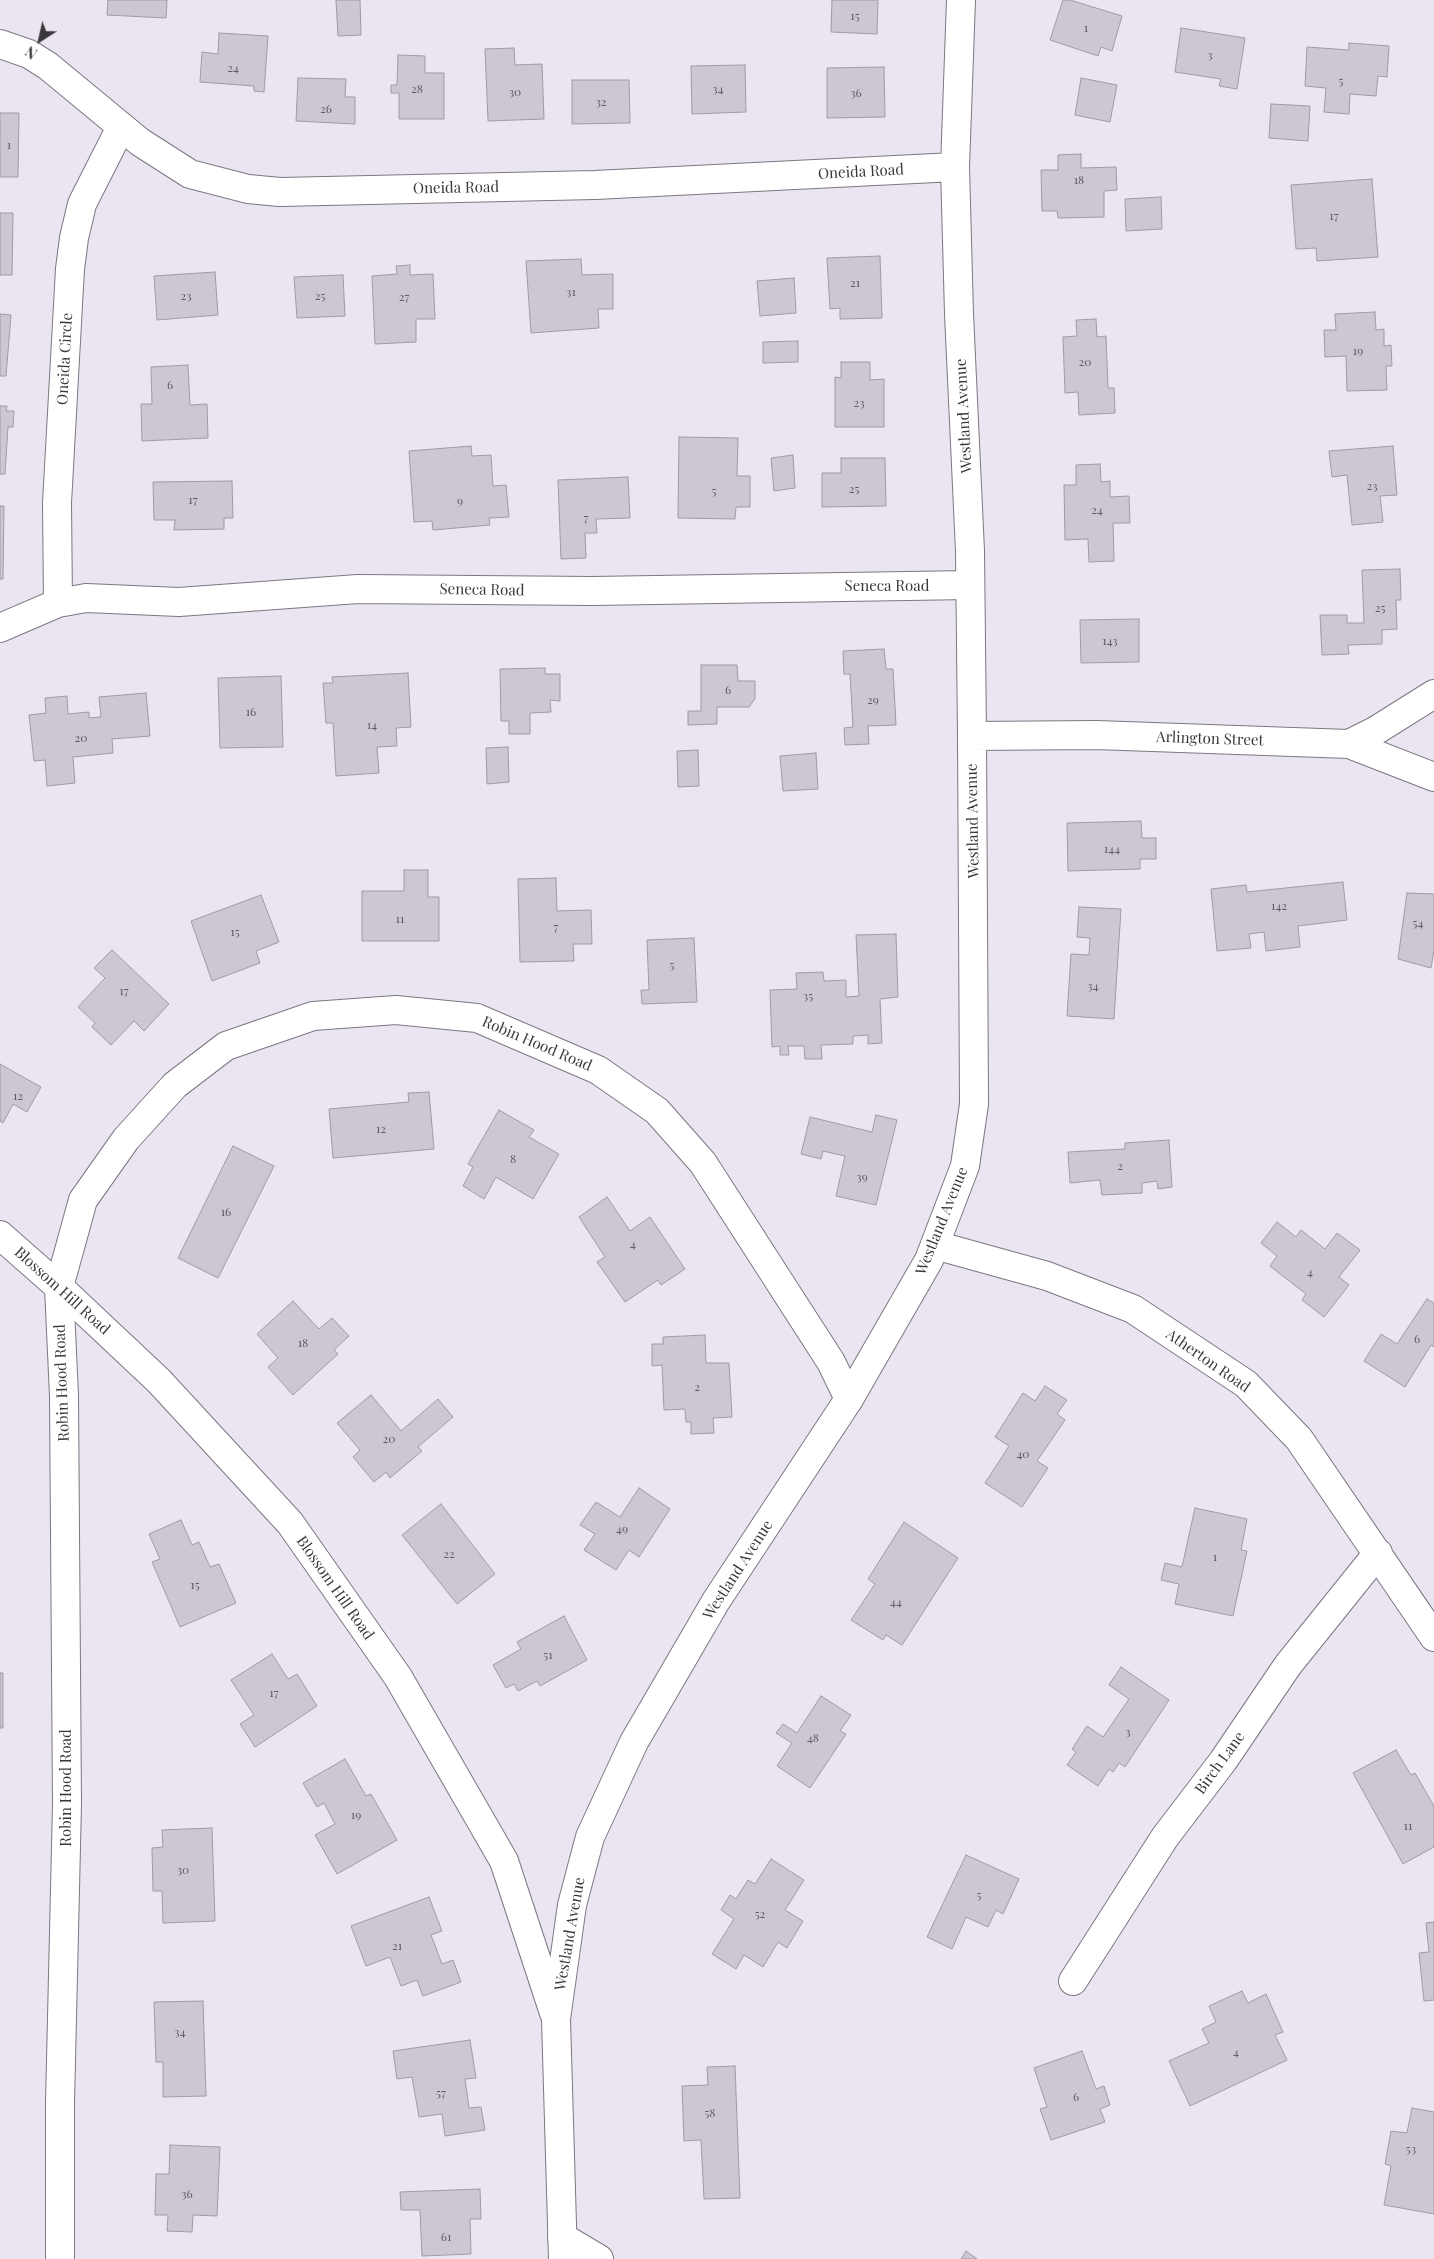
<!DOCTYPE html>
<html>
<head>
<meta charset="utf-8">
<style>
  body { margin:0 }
  #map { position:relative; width:1434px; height:2259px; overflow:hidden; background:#eae5f1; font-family:"Playfair Display",serif }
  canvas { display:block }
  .north { position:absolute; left:15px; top:15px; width:50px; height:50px; -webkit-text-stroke:4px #fff; paint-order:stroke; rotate:215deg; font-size:14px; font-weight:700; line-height:20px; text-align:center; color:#39373b }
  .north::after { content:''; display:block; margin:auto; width:18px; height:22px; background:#39373b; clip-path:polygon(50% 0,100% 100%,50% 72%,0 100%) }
</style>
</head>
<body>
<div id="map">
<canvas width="1434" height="2259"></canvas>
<div class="north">N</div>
</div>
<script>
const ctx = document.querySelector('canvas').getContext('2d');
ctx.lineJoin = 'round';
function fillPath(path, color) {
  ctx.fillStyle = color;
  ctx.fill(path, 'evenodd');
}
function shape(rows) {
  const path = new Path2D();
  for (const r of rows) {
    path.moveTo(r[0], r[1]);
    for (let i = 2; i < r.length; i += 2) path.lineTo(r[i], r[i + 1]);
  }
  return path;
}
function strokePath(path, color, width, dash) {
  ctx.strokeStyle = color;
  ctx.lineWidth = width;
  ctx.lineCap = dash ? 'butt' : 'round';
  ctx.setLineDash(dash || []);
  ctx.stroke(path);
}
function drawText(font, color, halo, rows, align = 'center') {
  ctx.font = font + ' "Playfair Display",serif';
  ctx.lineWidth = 4.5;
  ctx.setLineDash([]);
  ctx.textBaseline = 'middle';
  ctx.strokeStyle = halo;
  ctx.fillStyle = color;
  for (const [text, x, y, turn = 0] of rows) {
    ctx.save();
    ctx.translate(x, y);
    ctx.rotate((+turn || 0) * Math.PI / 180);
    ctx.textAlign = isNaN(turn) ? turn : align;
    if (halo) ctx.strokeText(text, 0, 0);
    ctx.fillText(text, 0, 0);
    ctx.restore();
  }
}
const building = shape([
  [108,0,167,0,166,18,107,15,108,0],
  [336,0,360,0,361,35,338,36,336,0],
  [832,0,878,0,877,34,831,32,832,0],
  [1063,0,1070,0,1122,16,1112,51,1101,47,1098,56,1050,40,1063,0],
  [1181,28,1245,38,1237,89,1219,86,1221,79,1175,72,1181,28],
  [219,33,268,36,264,92,254,91,254,86,200,82,202,52,218,54,219,33],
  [1349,43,1389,46,1387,77,1378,76,1376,96,1350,94,1349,114,1324,112,1326,88,1305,86,1307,47,1349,50,1349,43],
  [514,48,515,65,542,64,544,119,488,121,485,49,514,48],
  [398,55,425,56,425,73,444,73,444,119,399,119,399,93,391,93,391,85,397,85,398,55],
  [745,65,746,112,692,114,691,66,745,65],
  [884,67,885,117,827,118,827,68,884,67],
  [298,78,346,79,345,97,355,97,355,124,296,121,298,78],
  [1081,78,1117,85,1110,122,1075,115,1081,78],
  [572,80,629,80,630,123,572,124,572,80],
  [1271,104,1310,106,1308,141,1269,138,1271,104],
  [0,113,19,113,18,177,0,177,0,113],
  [1081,154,1081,168,1116,167,1117,190,1104,191,1104,217,1058,218,1057,211,1042,211,1041,170,1058,170,1058,155,1081,154],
  [1372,179,1378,257,1317,261,1316,248,1296,249,1291,185,1372,179],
  [1161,197,1162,229,1126,231,1125,199,1161,197],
  [0,213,13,213,12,275,0,275,0,213],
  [880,256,882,318,840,319,840,308,830,309,827,258,880,256],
  [581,259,582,275,613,274,613,309,598,309,599,328,531,333,526,261,581,259],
  [410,265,410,275,433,274,435,319,416,319,416,342,375,344,372,276,397,274,396,266,410,265],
  [215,272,218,315,157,320,154,276,215,272],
  [343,275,345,316,297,318,294,277,343,275],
  [794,278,796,313,760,316,757,281,794,278],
  [1375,312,1376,330,1384,329,1384,346,1391,345,1392,366,1386,366,1387,390,1347,391,1346,356,1325,357,1324,330,1336,330,1335,314,1375,312],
  [0,314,11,315,6,376,0,376,0,314],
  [1096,319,1097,337,1106,336,1108,388,1114,388,1115,413,1079,415,1078,392,1065,393,1063,337,1077,336,1076,320,1096,319],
  [798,341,798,362,763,363,763,342,798,341],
  [841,362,870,362,870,380,884,379,884,427,835,427,835,377,841,378,841,362],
  [188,365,190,405,207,404,208,438,142,441,141,404,152,404,151,367,188,365],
  [0,406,7,406,6,411,14,411,13,427,8,427,5,474,0,474,0,406],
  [679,437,738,438,737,476,750,476,750,507,736,507,735,519,678,518,679,437],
  [471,446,472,456,491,455,493,486,506,485,509,517,489,518,490,525,433,530,432,521,414,522,409,451,471,446],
  [1393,446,1397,495,1380,496,1383,522,1352,525,1347,475,1332,477,1329,451,1393,446],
  [793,455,795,488,774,491,771,458,793,455],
  [841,458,885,458,886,506,822,507,822,473,841,473,841,458],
  [1100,464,1101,482,1110,481,1110,497,1129,496,1130,523,1113,523,1114,561,1089,562,1088,539,1065,540,1064,485,1076,485,1076,465,1100,464],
  [628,477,630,518,596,519,597,533,585,533,586,558,561,559,558,480,628,477],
  [232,481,233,518,224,518,224,529,174,530,175,520,154,520,153,482,232,481],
  [0,506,4,506,3,579,0,579,0,506],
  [1400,569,1401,600,1396,600,1397,629,1382,630,1382,644,1348,645,1349,654,1322,655,1320,615,1347,615,1347,623,1364,623,1362,570,1400,569],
  [1139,619,1139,662,1081,663,1080,620,1139,619],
  [884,649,886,669,893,669,896,725,868,726,869,744,845,745,844,728,853,727,850,674,844,674,843,651,884,649],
  [701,665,737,665,738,681,755,681,755,699,749,707,717,707,717,724,688,725,688,711,701,711,701,665],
  [545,668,545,674,560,674,560,701,550,700,551,712,530,713,530,734,509,734,509,721,501,721,500,669,545,668],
  [408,673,411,727,396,728,397,746,377,747,379,773,336,776,333,723,326,723,323,683,333,683,332,677,408,673],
  [281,676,283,747,220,748,218,678,281,676],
  [146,693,150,736,112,739,113,753,73,757,75,783,47,786,45,760,34,761,29,715,46,713,45,698,67,696,68,714,89,712,89,718,101,717,99,697,146,693],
  [508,747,509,782,487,784,486,748,508,747],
  [698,750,699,786,678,787,677,751,698,750],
  [816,753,818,789,783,791,780,756,816,753],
  [1141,821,1142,838,1156,838,1156,859,1140,859,1140,869,1068,871,1067,823,1141,821],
  [404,870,428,870,428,897,439,897,439,941,362,941,362,891,404,891,404,870],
  [556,878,557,911,591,910,592,944,573,944,574,961,520,962,518,879,556,878],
  [1343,882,1347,920,1298,926,1300,947,1266,951,1264,932,1249,934,1251,948,1217,951,1211,889,1246,885,1247,892,1343,882],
  [1407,893,1434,894,1434,951,1431,968,1398,959,1407,893],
  [261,895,279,942,256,951,260,963,212,981,191,921,261,895],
  [1079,907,1121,909,1114,1019,1067,1016,1071,954,1089,955,1090,938,1077,937,1079,907],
  [896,934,898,997,880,999,882,1043,868,1044,868,1035,853,1036,853,1044,821,1045,822,1059,805,1059,804,1046,788,1046,789,1055,780,1055,780,1046,772,1047,770,990,797,989,796,973,823,972,824,981,846,980,846,997,859,996,856,935,896,934],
  [694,938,697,1002,642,1004,641,990,649,990,647,940,694,938],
  [112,950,169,1004,144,1031,134,1021,111,1045,92,1027,95,1023,78,1007,105,978,94,968,112,950],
  [0,1064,41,1087,27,1112,13,1104,3,1123,0,1121,0,1064],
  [429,1092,434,1149,333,1158,329,1109,409,1102,408,1093,429,1092],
  [499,1110,534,1130,529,1137,559,1154,533,1199,496,1177,484,1199,463,1186,473,1167,468,1164,499,1110],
  [876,1115,897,1120,876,1205,836,1196,845,1156,823,1151,821,1159,801,1154,810,1117,872,1132,876,1115],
  [1169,1140,1172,1187,1158,1189,1157,1181,1142,1183,1142,1193,1102,1195,1100,1180,1070,1183,1068,1152,1125,1149,1125,1143,1169,1140],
  [233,1146,274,1166,218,1278,178,1258,233,1146],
  [607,1197,630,1231,650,1217,685,1269,661,1285,658,1280,625,1302,597,1262,605,1257,579,1217,607,1197],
  [1277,1222,1296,1237,1301,1230,1325,1249,1337,1233,1360,1250,1339,1277,1349,1285,1324,1317,1302,1300,1306,1294,1270,1266,1277,1256,1261,1243,1277,1222],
  [1427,1299,1434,1303,1434,1347,1431,1345,1405,1387,1364,1361,1381,1334,1397,1344,1427,1299],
  [293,1301,319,1329,332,1318,349,1336,334,1350,338,1354,293,1395,268,1367,278,1358,257,1334,293,1301],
  [705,1335,706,1363,729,1363,732,1417,713,1418,714,1433,691,1434,691,1422,686,1422,685,1409,664,1410,662,1365,652,1366,652,1344,663,1344,663,1337,705,1335],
  [1045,1386,1067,1400,1057,1414,1065,1420,1037,1461,1048,1468,1022,1507,985,1483,1009,1446,995,1437,1023,1393,1035,1401,1045,1386],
  [371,1395,401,1431,438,1399,453,1417,418,1447,422,1451,390,1478,386,1472,374,1482,353,1457,360,1450,337,1423,371,1395],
  [639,1488,670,1509,639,1557,629,1550,616,1570,584,1550,595,1534,580,1525,596,1502,620,1517,639,1488],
  [441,1504,495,1574,457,1604,402,1535,441,1504],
  [1195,1508,1247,1519,1241,1550,1247,1551,1233,1616,1175,1604,1179,1584,1161,1580,1165,1563,1182,1567,1195,1508],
  [181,1520,192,1545,199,1542,210,1567,219,1564,236,1603,180,1627,152,1562,160,1559,149,1534,181,1520],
  [904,1522,958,1558,902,1645,886,1635,883,1640,851,1620,875,1584,868,1579,904,1522],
  [564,1616,587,1660,540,1686,537,1681,518,1691,514,1684,506,1688,493,1665,521,1649,517,1642,564,1616],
  [272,1654,288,1679,297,1674,317,1706,255,1747,240,1724,254,1715,231,1680,272,1654],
  [1121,1667,1169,1700,1125,1767,1119,1763,1113,1772,1109,1769,1098,1786,1067,1765,1076,1752,1072,1749,1087,1726,1103,1737,1129,1699,1109,1685,1121,1667],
  [0,1673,3,1673,3,1728,0,1728,0,1673],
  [821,1696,851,1715,840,1731,846,1734,810,1788,777,1766,792,1743,776,1733,783,1724,797,1733,821,1696],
  [1396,1750,1411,1775,1415,1773,1434,1806,1434,1847,1403,1864,1353,1773,1396,1750],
  [345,1759,366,1796,371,1794,397,1840,337,1874,315,1835,335,1824,324,1803,317,1807,303,1783,345,1759],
  [212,1828,215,1921,163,1923,162,1891,153,1891,152,1848,163,1847,162,1830,212,1828],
  [966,1855,1019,1879,1003,1914,996,1910,988,1927,966,1917,952,1949,927,1937,966,1855],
  [771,1859,804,1880,785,1910,803,1921,787,1948,778,1942,763,1967,744,1955,736,1969,712,1954,734,1919,721,1910,730,1895,736,1899,748,1880,755,1884,771,1859],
  [429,1897,442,1931,431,1935,442,1964,453,1960,461,1982,423,1996,417,1980,401,1986,390,1957,366,1966,351,1926,429,1897],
  [1434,1922,1434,2000,1424,2001,1419,1953,1429,1952,1426,1923,1434,1922],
  [1242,1991,1248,2003,1266,1994,1283,2032,1275,2035,1287,2060,1190,2106,1169,2061,1209,2043,1202,2029,1216,2022,1209,2006,1242,1991],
  [203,2001,206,2096,163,2097,163,2062,156,2062,154,2002,203,2001],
  [470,2040,476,2078,465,2079,469,2108,481,2107,485,2130,445,2136,442,2114,419,2117,412,2077,397,2079,393,2051,470,2040],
  [1082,2051,1096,2089,1104,2086,1110,2105,1100,2109,1105,2122,1051,2140,1040,2109,1047,2107,1034,2068,1082,2051],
  [735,2066,740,2198,704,2199,701,2140,684,2141,682,2086,708,2085,707,2067,735,2066],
  [1412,2108,1434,2112,1434,2214,1384,2205,1391,2166,1385,2164,1391,2131,1407,2133,1412,2108],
  [170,2145,220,2147,217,2216,193,2215,192,2232,167,2231,168,2215,155,2215,156,2174,169,2174,170,2145],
  [480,2189,481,2219,470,2219,471,2254,422,2256,420,2210,401,2210,400,2192,480,2189],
  [966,2251,977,2259,961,2259,966,2251]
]);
fillPath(building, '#cdc7d3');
strokePath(building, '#9f9aa5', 1);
const street = shape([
  [961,0,955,167,959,314,970,551,972,736],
  [0,44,29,54,48,66,140,142,190,174,248,189,280,192,595,185,955,167],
  [58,603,57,503,70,269,74,238,82,204,121,127],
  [0,628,58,603,86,598,179,602,358,589,592,591,970,585],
  [1349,744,1434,777],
  [935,1245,1047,1276,1133,1309,1246,1384,1299,1439,1434,1637],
  [1073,1981,1165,1837,1223,1761,1288,1665,1378,1553],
  [562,2237,599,2259],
  [60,2259,60,2103,67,1804,64,1396,59,1287,83,1200,126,1139,175,1085,226,1046,313,1016,396,1010,477,1018,598,1070,657,1111,703,1163,831,1362,849,1399]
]);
const secondary = shape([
  [0,1235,59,1287,159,1381,290,1523,398,1677,504,1861,554,2013],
  [563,2259,556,2019,572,1905,590,1837,634,1742,716,1601,849,1399,929,1260,965,1166,974,1104,972,736,1096,735,1349,744,1375,731,1434,694]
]);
strokePath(street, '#7c7782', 30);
strokePath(secondary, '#7c7782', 30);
strokePath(street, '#fff', 28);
strokePath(secondary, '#fff', 28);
drawText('12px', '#5e5b61', null, [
  ["15",855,16],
  ["1",1086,28],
  ["3",1210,55],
  ["24",233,68],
  ["5",1341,81],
  ["28",417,89],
  ["34",718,89],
  ["30",515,92],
  ["36",856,93],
  ["32",601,102],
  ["26",326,109],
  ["1",9,145],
  ["18",1079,180],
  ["17",1334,216],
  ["21",855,283],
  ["31",571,292],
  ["23",186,296],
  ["25",320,296],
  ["27",404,297],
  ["19",1358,351],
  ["20",1085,362],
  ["6",170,385],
  ["23",859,403],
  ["23",1372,486],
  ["25",854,489],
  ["5",714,491],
  ["17",193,500],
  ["9",460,501],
  ["24",1097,510],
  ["7",586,518],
  ["25",1380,608],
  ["143",1110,641],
  ["6",728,690],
  ["29",873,700],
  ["16",251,712],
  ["14",372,725],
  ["20",81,738],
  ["144",1112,849],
  ["142",1279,906],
  ["11",400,919],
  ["54",1418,923],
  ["7",556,927],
  ["15",235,932],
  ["5",672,965],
  ["34",1093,986],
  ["17",124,991],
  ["35",808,996],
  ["12",18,1096],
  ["12",381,1129],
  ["8",513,1159],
  ["2",1120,1166],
  ["39",862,1177],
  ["16",226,1212],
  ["4",633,1244],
  ["4",1310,1272],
  ["6",1417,1339],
  ["18",303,1343],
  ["2",697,1387],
  ["20",389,1439],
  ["40",1023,1454],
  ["49",622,1529],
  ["22",449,1554],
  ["1",1215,1557],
  ["15",195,1585],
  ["44",896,1602],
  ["51",548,1655],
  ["17",274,1693],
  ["3",1128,1732],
  ["48",813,1738],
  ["19",356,1815],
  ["11",1408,1826],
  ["30",183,1870],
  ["5",979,1895],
  ["52",760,1914],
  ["21",397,1946],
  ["34",180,2032],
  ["4",1236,2052],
  ["57",441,2093],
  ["6",1076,2097],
  ["58",710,2113],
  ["53",1411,2149],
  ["36",187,2194],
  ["61",446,2237]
]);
drawText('15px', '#39373b', '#fff', [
  ["Oneida Road",861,172,-3],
  ["Oneida Road",456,188,-1],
  ["Oneida Circle",65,359,-87],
  ["Westland Avenue",964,416,-93],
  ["Seneca Road",887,586],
  ["Seneca Road",482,590,1],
  ["Arlington Street",1210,739,2],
  ["Westland Avenue",973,821,-91],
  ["Robin Hood Road",537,1044,23],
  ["Westland Avenue",942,1221,-68],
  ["Blossom Hill Road",62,1291,42],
  ["Atherton Road",1208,1361,35],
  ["Robin Hood Road",62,1383,-92],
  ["Westland Avenue",738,1570,-57],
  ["Blossom Hill Road",335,1588,55],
  ["Birch Lane",1220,1763,-54],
  ["Robin Hood Road",66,1788,-90],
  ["Westland Avenue",570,1934,-80]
]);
</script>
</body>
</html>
